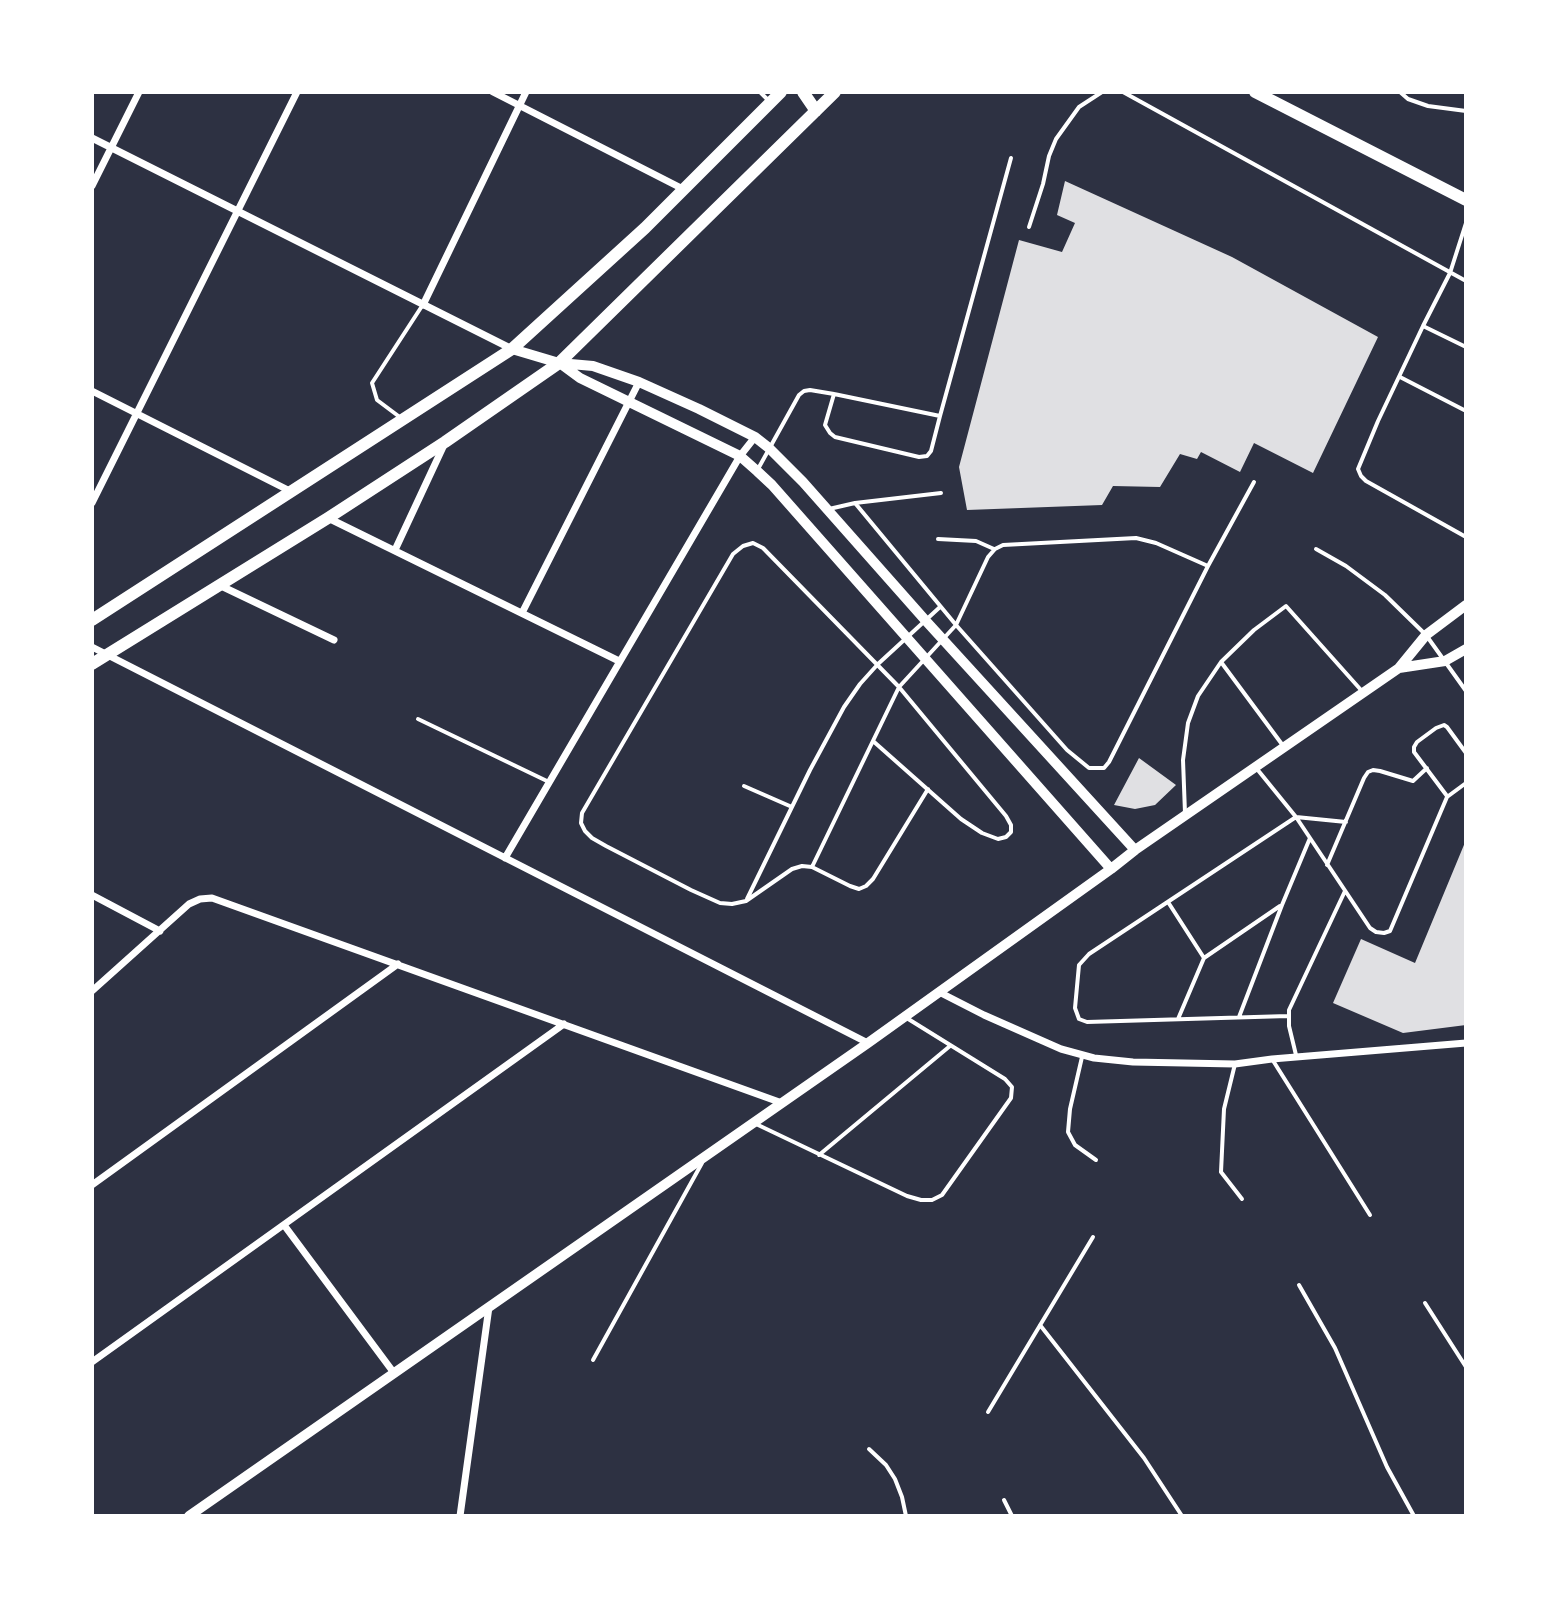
<!DOCTYPE html>
<html>
<head>
<meta charset="utf-8">
<style>
  body { margin:0 }
  #map { position:relative; width:1558px; height:1608px; overflow:hidden; background:#2d3142; font-family:"Asap Condensed",sans-serif }
  canvas { display:block }
  .frame { position:absolute; inset:0; border:94px solid #fff; pointer-events:none }
</style>
</head>
<body>
<div id="map">
<canvas width="1558" height="1608"></canvas>
<div class="frame"></div>
</div>
<script>
const ctx = document.querySelector('canvas').getContext('2d');
ctx.lineJoin = 'round';
function fillPath(path, color) {
  ctx.fillStyle = color;
  ctx.fill(path, 'evenodd');
}
function shape(rows) {
  const path = new Path2D();
  for (const r of rows) {
    path.moveTo(r[0], r[1]);
    for (let i = 2; i < r.length; i += 2) path.lineTo(r[i], r[i + 1]);
  }
  return path;
}
function strokePath(path, color, width, dash) {
  ctx.strokeStyle = color;
  ctx.lineWidth = width;
  ctx.lineCap = dash ? 'butt' : 'round';
  ctx.setLineDash(dash || []);
  ctx.stroke(path);
}
fillPath(shape([
  [1065,181,1232,257,1378,337,1313,473,1254,443,1240,472,1201,452,1197,459,1180,454,1160,487,1113,486,1102,505,967,510,959,467,1019,240,1062,252,1075,223,1057,215],
  [1139,758,1176,785,1155,805,1135,809,1114,805],
  [1466,840,1466,1025,1403,1033,1333,1003,1361,939,1415,963]
]), '#e0e0e3');
strokePath(shape([
  [760,92,769,101],
  [1123,92,1466,281],
  [1400,92,1408,99,1428,106,1466,111],
  [1466,223,1450,273,1423,326,1378,421,1358,469,1361,476,1366,481,1466,537],
  [1029,227,1043,184,1049,156,1056,139,1079,107,1102,92],
  [1423,326,1466,347],
  [1400,377,1466,411],
  [834,394,825,425,830,433,835,437,919,457,927,456,931,451,940,416],
  [401,418,377,400,372,383,422,306],
  [758,469,799,395,804,391,810,390,834,394,940,416,1011,158],
  [855,503,956,625,1067,750,1089,768,1104,768,1109,762,1208,566,1156,543,1136,538,1003,545,995,549,988,557,956,625,899,687,1006,816,1011,825,1011,832,1006,837,998,839,982,833,961,819,873,741],
  [829,509,855,503,941,493],
  [938,539,976,541,994,549],
  [1316,549,1346,566,1385,595,1426,635,1466,691],
  [1208,566,1254,482],
  [1221,662,1284,747],
  [418,719,549,782],
  [1257,769,1296,817,1370,928,1376,932,1384,933,1390,931,1447,797,1466,783],
  [744,786,792,807],
  [1447,796,1414,752,1414,747,1417,742,1436,728,1444,725,1447,727,1466,753],
  [1185,813,1183,760,1188,723,1198,696,1221,662,1254,630,1286,606,1361,690],
  [1327,865,1364,778,1368,772,1373,770,1380,771,1413,781,1427,768],
  [812,867,899,687,763,548,753,543,743,546,733,554,582,813,581,823,585,831,592,838,606,846,691,890,720,903,732,904,746,901,792,869,802,866,812,867,850,886,859,889,866,886,873,879,928,789],
  [747,899,810,770,844,707,860,684,878,664,940,607],
  [1168,902,1204,958],
  [1288,1016,1087,1022,1079,1019,1075,1008,1079,965,1089,954,1296,817,1346,822],
  [1239,1017,1282,905,1310,838],
  [1178,1019,1204,958,1280,906],
  [1296,1055,1289,1026,1289,1010,1345,891],
  [1082,1057,1070,1109,1068,1132,1075,1145,1096,1160],
  [1272,1059,1370,1215],
  [1235,1064,1224,1109,1221,1172,1242,1199],
  [756,1124,907,1196,921,1200,932,1200,942,1195,1011,1098,1012,1087,1005,1079,905,1017],
  [819,1155,950,1046],
  [1299,1285,1335,1348,1387,1467,1414,1516],
  [1425,1303,1466,1367],
  [1040,1325,1144,1458,1182,1516],
  [593,1360,702,1163],
  [988,1412,1093,1237],
  [869,1449,886,1465,895,1479,902,1497,906,1516],
  [1004,1500,1012,1516]
]), '#fff', 4);
strokePath(shape([
  [493,92,683,189],
  [92,138,512,349],
  [92,186,139,92],
  [423,305,526,92],
  [92,391,290,491],
  [92,503,297,92],
  [328,518,619,661],
  [395,550,443,447],
  [219,585,334,640],
  [522,613,639,382],
  [92,647,868,1043],
  [505,858,740,456,755,437],
  [92,895,160,931],
  [92,991,189,904,200,899,212,898,782,1103],
  [939,992,984,1015,1061,1049,1094,1058,1133,1062,1235,1064,1272,1059,1466,1043],
  [92,1185,398,964],
  [284,1225,394,1373],
  [92,1362,564,1024],
  [460,1516,489,1307]
]), '#fff', 7);
strokePath(shape([
  [512,349,559,363,593,366,639,382,699,409,755,437,769,448,803,482,926,621,1135,850],
  [561,364,580,378,740,456,757,471,772,485,1111,869],
  [1399,668,1445,661,1466,649],
  [189,1516,868,1043,1111,869,1135,850,1399,668,1426,635,1466,605]
]), '#fff', 10);
strokePath(shape([
  [803,92,816,111],
  [1255,92,1466,200],
  [92,620,512,349,645,228,781,92],
  [92,664,328,518,445,442,559,363,835,92]
]), '#fff', 12);
</script>
</body>
</html>
